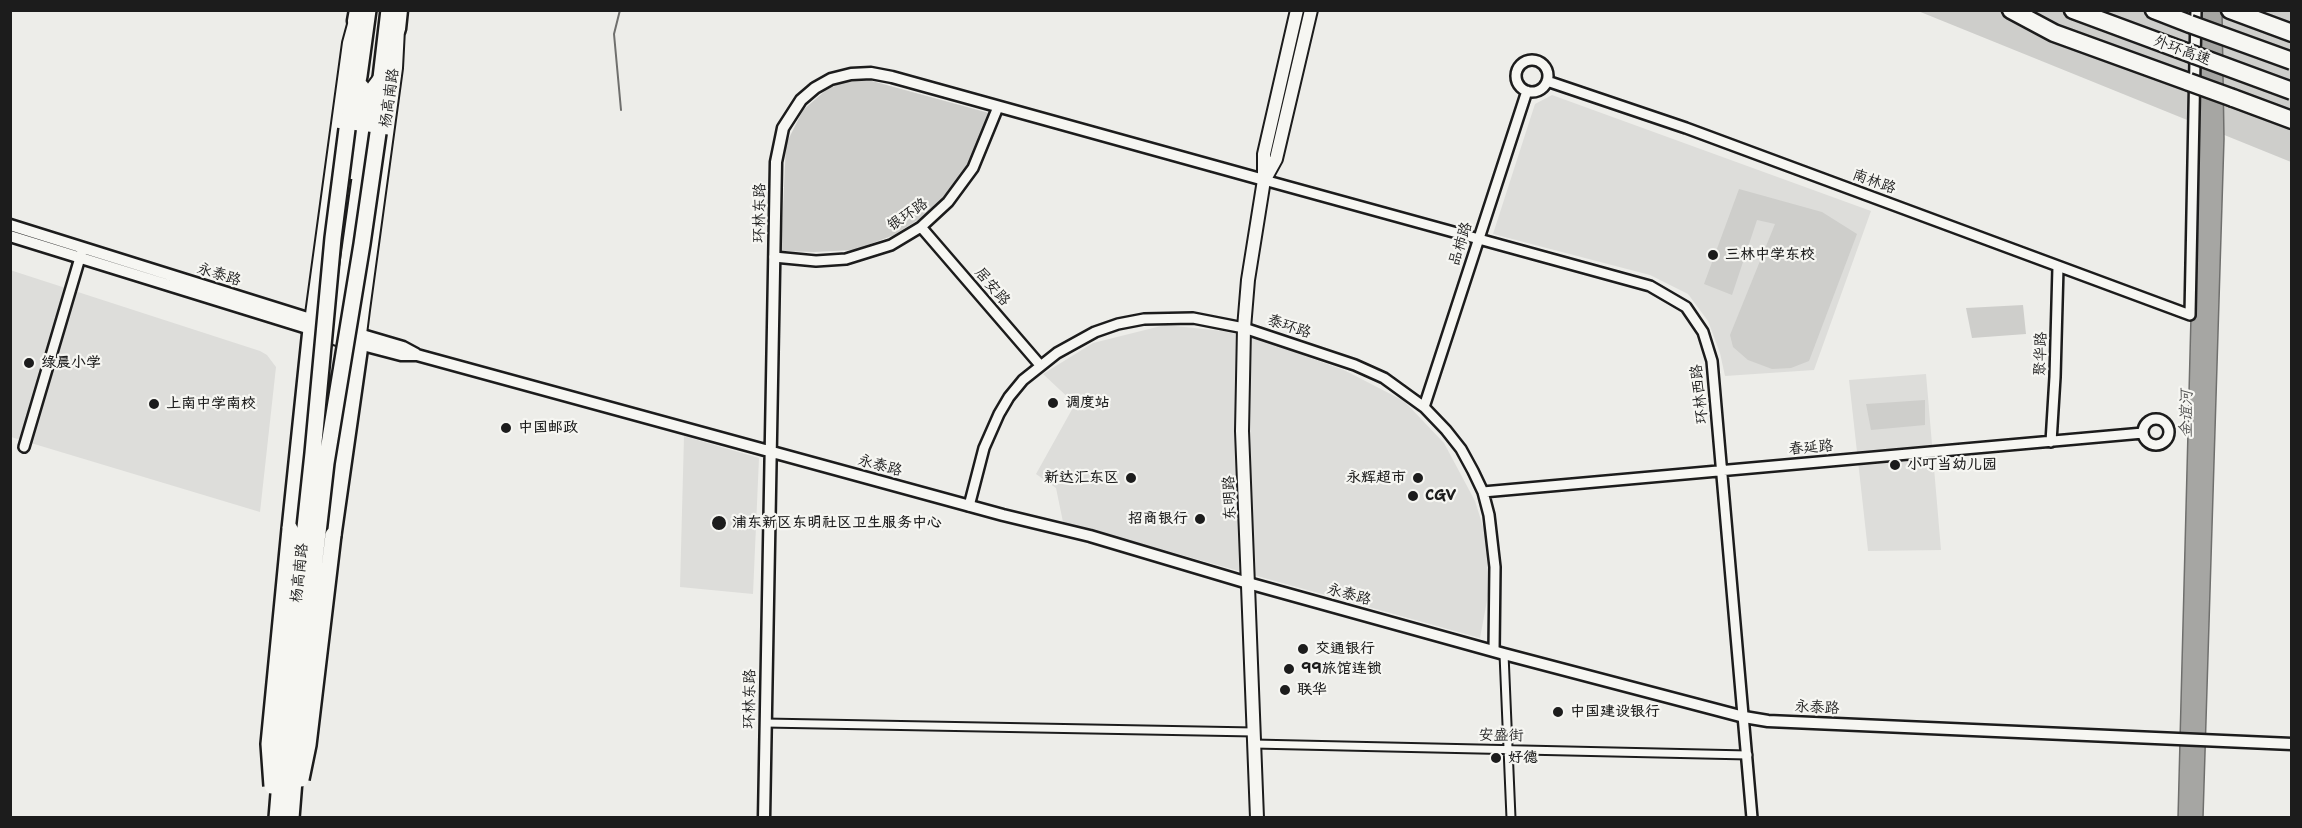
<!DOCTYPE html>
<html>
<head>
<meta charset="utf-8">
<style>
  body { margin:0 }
  #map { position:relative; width:2302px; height:828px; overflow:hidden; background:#edede9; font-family:"Shantell Sans",sans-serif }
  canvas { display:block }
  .frame { position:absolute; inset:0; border:12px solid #1c1c1c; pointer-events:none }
</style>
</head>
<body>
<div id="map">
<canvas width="2302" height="828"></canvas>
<div class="frame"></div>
</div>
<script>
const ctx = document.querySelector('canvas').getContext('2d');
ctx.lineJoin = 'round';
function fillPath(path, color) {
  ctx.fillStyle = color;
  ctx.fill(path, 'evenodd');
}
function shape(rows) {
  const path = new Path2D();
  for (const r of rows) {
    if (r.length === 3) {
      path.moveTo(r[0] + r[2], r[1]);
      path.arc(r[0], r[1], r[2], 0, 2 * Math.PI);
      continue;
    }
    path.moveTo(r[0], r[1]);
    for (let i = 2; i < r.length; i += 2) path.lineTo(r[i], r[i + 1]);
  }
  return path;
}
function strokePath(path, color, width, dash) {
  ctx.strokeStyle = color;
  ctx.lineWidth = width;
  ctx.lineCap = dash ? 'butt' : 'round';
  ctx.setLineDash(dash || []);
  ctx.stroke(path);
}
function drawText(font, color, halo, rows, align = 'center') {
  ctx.font = font + ' "Shantell Sans","LXGW WenKai TC",sans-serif';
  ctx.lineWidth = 4.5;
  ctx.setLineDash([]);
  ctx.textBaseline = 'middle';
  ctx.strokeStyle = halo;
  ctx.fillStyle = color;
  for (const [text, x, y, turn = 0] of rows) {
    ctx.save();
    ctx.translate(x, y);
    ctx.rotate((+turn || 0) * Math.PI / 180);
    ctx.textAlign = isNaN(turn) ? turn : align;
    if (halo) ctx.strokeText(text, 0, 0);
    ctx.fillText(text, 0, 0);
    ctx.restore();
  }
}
fillPath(shape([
  [1552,95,1871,211,1814,370,1725,376,1720,353,1708,321,1688,294,1650,275,1493,234,1535,104],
  [10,270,260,351,267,355,276,367,260,512,11,437],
  [1165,325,1223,331,1264,341,1344,370,1404,401,1444,443,1475,501,1486,536,1489,590,1480,638,1063,522,1056,488,1036,474,1075,404,1043,374,1093,343],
  [1926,374,1941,550,1868,551,1849,380],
  [684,436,759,458,753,594,680,587]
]), '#ddddda');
fillPath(shape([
  [1918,11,2291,11,2291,162],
  [850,79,872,81,989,113,978,147,960,178,929,213,894,235,855,250,814,252,781,251,786,144,803,110,826,90],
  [1739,189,1822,212,1857,234,1809,361,1791,368,1772,369,1748,360,1733,347,1730,335,1775,224,1757,220,1732,295,1704,284],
  [2023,305,2026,334,1972,338,1966,308],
  [1925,400,1925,425,1871,430,1866,404]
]), '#cececb');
const water = shape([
  [2201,11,2222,11,2224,139,2203,817,2178,818,2196,123,2201,11]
]);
fillPath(water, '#a6a6a3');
strokePath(water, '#6f6f6d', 1.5);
strokePath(shape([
  [620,10,614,34,621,110]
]), '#6f6f6d', 2);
const pedestrian = shape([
  [1504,654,1511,818],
  [765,723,1254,732],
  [1254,744,1748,755]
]);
const minor = shape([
  [1532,76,16],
  [1547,81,1686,128,2190,315,2196,10],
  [1264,180,1650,286,1686,307,1703,332,1712,361,1752,818],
  [921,227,1040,365],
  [774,257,816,261,846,259,891,245,921,227,948,202,973,168,998,107],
  [1424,407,1527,91],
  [2156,432,13],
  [2051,442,2055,377,2058,267],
  [24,447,82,251],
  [1483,492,2143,433],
  [969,506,984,448,999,414,1009,397,1023,380,1057,353,1095,332,1118,324,1144,319,1193,318,1244,328,1355,365,1384,378,1424,407,1446,430,1461,449,1473,471,1483,492,1489,515,1495,567,1494,651]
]);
const tertiary = shape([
  [10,225,320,322],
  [10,236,317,331],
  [352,332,403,347,416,354],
  [355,343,401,355,417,355,1003,515,1090,536,1248,583,1504,654,1744,717,1768,721,2292,744],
  [764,818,776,162,783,128,801,100,815,88,831,79,851,74,871,73,892,77,1264,180]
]);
const secondary = shape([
  [1265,179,1276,159,1311,10],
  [1257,818,1242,431,1244,328,1248,280,1264,180,1264,154,1297,10]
]);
const primary = shape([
  [352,172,362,87],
  [311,329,350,43,356,21],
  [337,338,372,90,381,78],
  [350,356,352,342,359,334,362,310,395,68,397,29],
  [328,517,343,402]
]);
const trunk = shape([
  [347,129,359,76,368,10],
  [378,133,381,78,389,10],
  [290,529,311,329],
  [333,535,360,345]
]);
const motorway = shape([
  [2011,10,2054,33,2189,82],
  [2073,10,2189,53],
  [2154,10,2190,24],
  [2230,10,2292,33],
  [356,21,358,10],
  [397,29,399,10],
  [2233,98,2292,120]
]);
strokePath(pedestrian, '#1c1c1c', 11);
strokePath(minor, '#1c1c1c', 14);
strokePath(tertiary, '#1c1c1c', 15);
strokePath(secondary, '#1c1c1c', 16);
strokePath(primary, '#1c1c1c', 18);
strokePath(trunk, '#1c1c1c', 20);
strokePath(motorway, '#1c1c1c', 21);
strokePath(pedestrian, '#f6f6f2', 7);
strokePath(minor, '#f6f6f2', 9);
strokePath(tertiary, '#f6f6f2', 10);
strokePath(secondary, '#f6f6f2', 12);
strokePath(primary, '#f6f6f2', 14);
strokePath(trunk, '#f6f6f2', 15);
strokePath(motorway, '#f6f6f2', 16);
const trunkBridge = shape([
  [301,779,308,745,333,535],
  [272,786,269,744,290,529],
  [277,818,287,695,313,453,333,238,347,129],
  [291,818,304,655,326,463,362,244,378,133]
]);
const motorwayBridge = shape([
  [2190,24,2292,61],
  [2189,53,2292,91],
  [2189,82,2233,98]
]);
strokePath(trunkBridge, '#1c1c1c', 20, []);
strokePath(motorwayBridge, '#1c1c1c', 21, []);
strokePath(trunkBridge, '#f6f6f2', 15);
strokePath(motorwayBridge, '#f6f6f2', 16);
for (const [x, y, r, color] of [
  [1713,255,6,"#1c1c1c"],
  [29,363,6,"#1c1c1c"],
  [1053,403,6,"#1c1c1c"],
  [154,404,6,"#1c1c1c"],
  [506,428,6,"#1c1c1c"],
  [1895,465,6,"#1c1c1c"],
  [1131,478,6,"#1c1c1c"],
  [1418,478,6,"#1c1c1c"],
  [1413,496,6,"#1c1c1c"],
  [1200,519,6,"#1c1c1c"],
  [719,523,8,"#1c1c1c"],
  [1303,649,6,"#1c1c1c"],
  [1289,669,6,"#1c1c1c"],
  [1285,690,6,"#1c1c1c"],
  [1558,712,6,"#1c1c1c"],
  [1496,758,6,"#1c1c1c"]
]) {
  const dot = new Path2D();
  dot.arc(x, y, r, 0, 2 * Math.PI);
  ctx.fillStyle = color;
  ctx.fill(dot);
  strokePath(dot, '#f6f6f2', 2);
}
drawText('15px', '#1c1c1c', '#f6f6f2', [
  ["外环高速",2182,51,20],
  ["杨高南路",390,98,-82],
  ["南林路",1874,182,20],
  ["环林东路",760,213,-89],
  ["银环路",908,215,-35],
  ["品柿路",1461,244,-72],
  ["永泰路",219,275,17],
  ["居安路",992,287,49],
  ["泰环路",1289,327,18],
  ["聚华路",2041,354,-88],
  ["环林西路",1700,394,-96],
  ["春延路",1811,448,-5],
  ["永泰路",880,466,15],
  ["东明路",1230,498,-92],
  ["杨高南路",300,573,-84],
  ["永泰路",1349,595,15],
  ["环林东路",750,699,-89],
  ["永泰路",1817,708,3],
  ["安盛街",1501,736,1]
]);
drawText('bold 15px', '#1c1c1c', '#f6f6f2', [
  ["三林中学东校",1725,255],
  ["绿晨小学",41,363],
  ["调度站",1065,403],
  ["上南中学南校",166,404],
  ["中国邮政",518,428],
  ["小叮当幼儿园",1907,465],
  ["新达汇东区",1119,478,"right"],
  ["永辉超市",1406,478,"right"],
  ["CGV",1425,496],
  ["招商银行",1188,519,"right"],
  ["浦东新区东明社区卫生服务中心",732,523],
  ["交通银行",1315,649],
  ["99旅馆连锁",1301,669],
  ["联华",1297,690],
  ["中国建设银行",1570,712],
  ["好德",1508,758]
], 'left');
drawText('italic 16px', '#535352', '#f6f6f2', [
  ["金谊河",2187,414,-89]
]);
</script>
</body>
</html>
